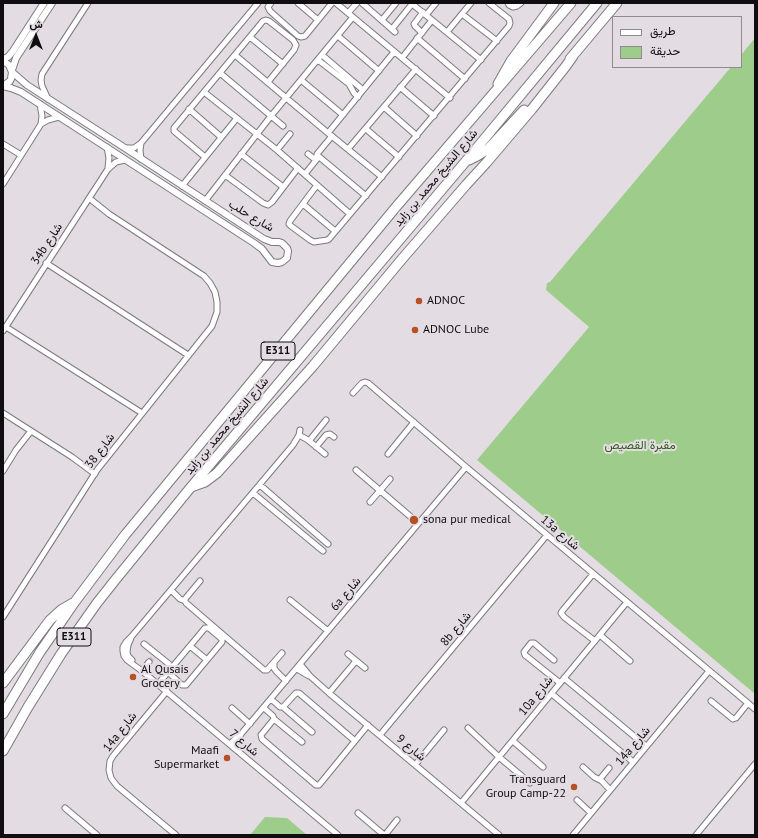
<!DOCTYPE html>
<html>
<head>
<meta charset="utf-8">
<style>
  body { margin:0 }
  #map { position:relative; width:758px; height:838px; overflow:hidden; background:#e3dde3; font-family:"PT Sans",Vazirmatn,sans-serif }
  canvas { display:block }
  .frame { position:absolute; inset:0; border:4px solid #0f0d0f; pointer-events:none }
  .legend { position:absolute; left:612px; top:16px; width:130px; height:52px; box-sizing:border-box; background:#e3dde3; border:1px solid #8e8a8e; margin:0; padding:5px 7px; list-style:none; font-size:12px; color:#0f0d0f }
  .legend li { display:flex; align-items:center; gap:8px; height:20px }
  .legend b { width:20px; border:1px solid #8e8a8e }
  .north { position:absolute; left:16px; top:16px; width:40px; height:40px; -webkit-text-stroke:3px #e3dde3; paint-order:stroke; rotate:0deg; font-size:11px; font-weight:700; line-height:16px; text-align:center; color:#0f0d0f }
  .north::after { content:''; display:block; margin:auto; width:14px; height:18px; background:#0f0d0f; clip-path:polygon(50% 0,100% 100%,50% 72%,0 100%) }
</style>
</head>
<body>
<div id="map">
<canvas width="758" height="838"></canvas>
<div class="frame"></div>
<ul class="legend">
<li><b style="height:5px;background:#fff"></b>طريق</li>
<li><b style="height:11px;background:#9ecc8a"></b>حديقة</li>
</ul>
<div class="north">ش</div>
</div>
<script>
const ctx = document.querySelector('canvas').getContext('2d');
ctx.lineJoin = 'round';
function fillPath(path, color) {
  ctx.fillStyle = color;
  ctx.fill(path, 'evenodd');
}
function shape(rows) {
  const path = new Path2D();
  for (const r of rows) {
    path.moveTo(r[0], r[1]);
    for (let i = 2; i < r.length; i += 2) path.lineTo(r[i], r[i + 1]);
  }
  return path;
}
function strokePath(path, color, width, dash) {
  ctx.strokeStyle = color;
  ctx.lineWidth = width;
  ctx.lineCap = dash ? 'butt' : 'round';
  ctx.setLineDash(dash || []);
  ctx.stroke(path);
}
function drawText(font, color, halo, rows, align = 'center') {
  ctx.font = font + ' "PT Sans",Vazirmatn,sans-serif';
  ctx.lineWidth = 4;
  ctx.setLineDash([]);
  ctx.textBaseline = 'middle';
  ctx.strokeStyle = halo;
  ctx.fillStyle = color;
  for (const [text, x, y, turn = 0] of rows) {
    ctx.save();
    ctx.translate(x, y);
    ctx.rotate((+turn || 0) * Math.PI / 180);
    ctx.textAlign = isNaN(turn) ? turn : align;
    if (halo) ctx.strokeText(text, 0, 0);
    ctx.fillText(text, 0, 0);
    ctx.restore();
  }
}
fillPath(shape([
  [755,38,755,694,477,460,589,327,546,290,547,283,550,282,731,67,741,67,741,55],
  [265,817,287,818,307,835,250,835]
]), '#9ecc8a');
strokePath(shape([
  [149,662,155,655]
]), '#c3bec3', 5, [5, 2.5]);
const minor = shape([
  [271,3,268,7,270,11,298,36,301,37,305,36,332,3],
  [298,3,318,20],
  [336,3,450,98],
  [362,3,395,32],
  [411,3,481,60],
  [508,3,509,5,513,7,517,6,521,3],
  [348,13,357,3],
  [462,14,497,41],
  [426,15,436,3],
  [382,20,396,3],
  [392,29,412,4],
  [447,32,471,3],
  [422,33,415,26,414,24,423,12],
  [338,36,379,71],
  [250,37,283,64],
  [417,38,465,79],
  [235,55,328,133,382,177],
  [322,55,363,90],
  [402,58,432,20],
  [318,60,349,84,354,93,358,97],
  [220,73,283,126],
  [301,80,343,115],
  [400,87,434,116],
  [204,92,277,150,350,214],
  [48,99,42,86,41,80,42,74,88,3],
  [40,104,42,116,41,124],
  [384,107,417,136],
  [189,109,221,137],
  [366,129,399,157],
  [328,133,394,52],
  [3,144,21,155],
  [107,147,109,158,108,168],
  [126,148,134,148,141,143,258,3],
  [348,149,416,69],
  [277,150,290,134],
  [241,154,283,187],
  [308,154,316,160],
  [317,155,366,196],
  [205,157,174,131,174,128,263,21,266,20,269,21,293,40,296,45,294,50,268,82],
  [141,159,140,151,141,143],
  [305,174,317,159,317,154,332,136],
  [225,175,263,203,268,205,272,202,298,168],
  [3,184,41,124,48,120,59,117],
  [317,185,290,221,289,224,291,226,310,240,314,242,327,240,329,239,509,26,510,23,509,19,489,3],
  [182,186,237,118],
  [205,201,271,116,353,17],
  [303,204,335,231],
  [46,263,188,355],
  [6,327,142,413],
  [3,331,108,169,116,162,125,160],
  [353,393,362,383,365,382,368,383,466,467,755,709],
  [3,413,72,457,95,474],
  [300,430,299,435,293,445,132,636,126,642,123,647,123,651,124,656,127,660,142,671,338,835],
  [299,435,308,440,325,454],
  [309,441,326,420],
  [316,447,326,435,330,434,334,437],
  [388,454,414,422],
  [356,470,418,523],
  [3,471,16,450,31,431],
  [260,485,328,544],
  [253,493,323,551],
  [370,502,390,479],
  [593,574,563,610,561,613,564,617,595,641],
  [200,581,185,599,185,601,186,603,264,670,267,670,282,653],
  [171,590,180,599,185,601],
  [290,600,328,631],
  [3,617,97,470,212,326,217,312,217,302,215,292,210,283,204,276,109,214,89,198],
  [600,635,630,661],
  [131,638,128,645,127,652,128,656,132,660],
  [144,644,169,664],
  [190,646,207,660],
  [348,654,365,668],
  [554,660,534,643,531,643,524,652,525,655,560,683],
  [274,663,274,668,276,671,286,681],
  [300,664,310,676,329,693,499,835],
  [297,669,309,676],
  [142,671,149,662],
  [564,678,646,746],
  [158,684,205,628,209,628,222,639,222,642,186,685,182,685,168,672],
  [167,691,113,756,110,761,109,770,111,778,117,786,176,835],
  [329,693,356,661],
  [552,694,633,762],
  [271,699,280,707,284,707],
  [711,701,733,719,736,718,748,703],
  [232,708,250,724],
  [264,708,273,716,274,719,302,742],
  [274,719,261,735,262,739,316,785,319,785,368,725],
  [468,728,499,757,530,783],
  [312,732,284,708,284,706,296,693,299,693,355,741],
  [380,735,547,535],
  [513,741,543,767],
  [230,744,236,738,241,734],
  [234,747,241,734,466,467],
  [415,765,444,730],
  [583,767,594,777,600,780],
  [609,768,600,779,610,790],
  [577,800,591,813],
  [461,803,627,602],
  [65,808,97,835],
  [358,813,384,835],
  [385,835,397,820],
  [573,835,709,671],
  [696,835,755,764]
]);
const tertiary = shape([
  [3,59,8,57,13,51,44,3],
  [3,61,9,65,12,72,11,79,10,81,3,86],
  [12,70,16,58,52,3],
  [3,86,11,88,21,92,254,243,262,249,272,262,278,263,282,262,287,258,288,251,287,248,282,243,279,242,272,242,264,239,125,148,27,85,12,72]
]);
const motorway = shape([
  [570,59,617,3],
  [498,84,511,61,554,3],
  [469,160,477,156,488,149,524,110],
  [191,487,205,482,217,473,313,366,402,259,466,185,487,162,532,109,566,66,573,56],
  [3,683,50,620,61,610,73,603],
  [3,714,40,652,61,622,74,603,125,535,396,207,571,3],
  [3,751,28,707,61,654,97,603,116,579,191,487,466,161,597,3]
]);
strokePath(minor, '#7e797f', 7);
strokePath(tertiary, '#7e797f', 8);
strokePath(motorway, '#7e797f', 11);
strokePath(minor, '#fff', 5);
strokePath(tertiary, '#fff', 6);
strokePath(motorway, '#fff', 9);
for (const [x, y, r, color] of [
  [419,301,4,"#b75027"],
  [415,330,4,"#b75027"],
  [414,520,5,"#b75027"],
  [133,677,4,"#b75027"],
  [227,758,4,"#b75027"],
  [574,787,4,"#b75027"]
]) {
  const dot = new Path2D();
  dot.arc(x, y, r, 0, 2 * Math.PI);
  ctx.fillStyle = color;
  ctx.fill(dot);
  strokePath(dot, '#e3dde3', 1.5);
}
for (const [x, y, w] of [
  [278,351,34],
  [74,637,34]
]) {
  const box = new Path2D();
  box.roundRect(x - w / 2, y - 9, w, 18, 3);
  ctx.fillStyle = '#e3dde3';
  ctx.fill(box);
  strokePath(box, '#0f0d0f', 1);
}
drawText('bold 11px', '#0f0d0f', null, [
  ["E311",278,351],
  ["E311",74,637]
]);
drawText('12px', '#0f0d0f', '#e3dde3', [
  ["شارع الشيخ محمد بن زايد",436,178,-50],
  ["شارع حلب",251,216,31],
  ["34b شارع",47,244,-57],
  ["شارع الشيخ محمد بن زايد",227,426,-50],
  ["شارع 38",100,451,-53],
  ["13a شارع",560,533,40],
  ["6a شارع",346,594,-50],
  ["8b شارع",456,629,-50],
  ["10a شارع",536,696,-51],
  ["14a شارع",120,732,-52],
  ["شارع 7",244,743,40],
  ["14a شارع",633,746,-50],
  ["شارع 9",411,748,40]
]);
drawText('12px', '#0f0d0f', '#e3dde3', [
  ["ADNOC",427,301],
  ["ADNOC Lube",423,330],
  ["sona pur medical",423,520],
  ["Al Qusais",141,670],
  ["Grocery",141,684],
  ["Maafi",219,751,"right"],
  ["Supermarket",219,765,"right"],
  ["Transguard",566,780,"right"],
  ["Group Camp-22",566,794,"right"]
], 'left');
drawText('12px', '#325e1b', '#e3dde3', [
  ["مقبرة القصيص",640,446]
]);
</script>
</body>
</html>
